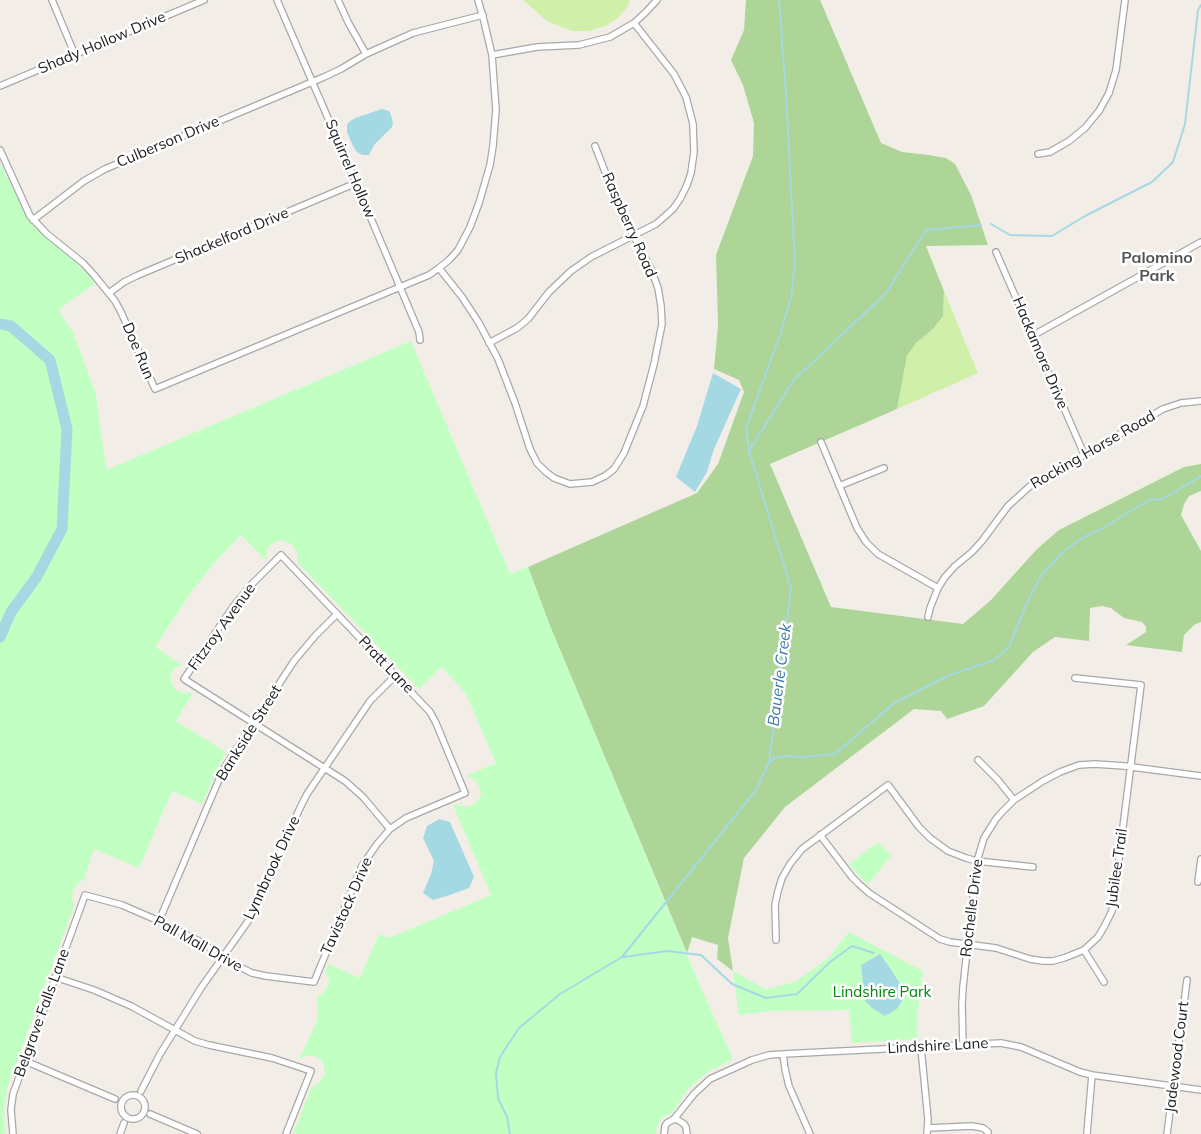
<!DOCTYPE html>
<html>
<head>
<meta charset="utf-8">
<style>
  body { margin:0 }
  canvas { display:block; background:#f2eee7 }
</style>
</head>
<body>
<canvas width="1201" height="1134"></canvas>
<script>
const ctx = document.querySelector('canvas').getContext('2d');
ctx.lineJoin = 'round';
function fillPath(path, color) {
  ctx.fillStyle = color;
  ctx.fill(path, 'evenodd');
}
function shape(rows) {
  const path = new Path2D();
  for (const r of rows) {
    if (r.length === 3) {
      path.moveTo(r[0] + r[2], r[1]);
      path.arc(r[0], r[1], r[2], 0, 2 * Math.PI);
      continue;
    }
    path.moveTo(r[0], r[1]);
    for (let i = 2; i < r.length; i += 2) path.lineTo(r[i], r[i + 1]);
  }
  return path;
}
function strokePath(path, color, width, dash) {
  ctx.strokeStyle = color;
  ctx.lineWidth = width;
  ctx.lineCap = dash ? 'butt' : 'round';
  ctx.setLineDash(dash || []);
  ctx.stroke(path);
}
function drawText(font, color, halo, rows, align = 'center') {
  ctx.font = font + ' Mulish,sans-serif';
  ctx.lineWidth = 5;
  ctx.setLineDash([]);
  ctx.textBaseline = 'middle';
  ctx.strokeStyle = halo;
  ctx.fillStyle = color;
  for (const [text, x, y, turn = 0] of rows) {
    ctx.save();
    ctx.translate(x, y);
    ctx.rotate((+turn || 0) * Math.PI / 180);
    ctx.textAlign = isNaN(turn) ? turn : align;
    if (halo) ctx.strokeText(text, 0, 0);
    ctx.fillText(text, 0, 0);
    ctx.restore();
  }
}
fillPath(shape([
  [523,0,630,0,628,6,618,18,605,26,589,31,572,31,547,21],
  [944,291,978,373,897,409,907,356,916,343,933,329,943,316]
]), '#d0f0a9');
fillPath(shape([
  [746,0,820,0,881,143,902,152,929,155,946,158,955,164,971,195,988,245,926,246,944,291,943,316,933,329,916,343,907,356,897,409,770,464,831,607,963,624,991,600,1037,549,1059,530,1184,467,1201,464,1201,491,1189,496,1184,504,1181,515,1201,551,1201,622,1194,625,1184,635,1182,652,1126,645,1146,632,1146,627,1142,622,1124,618,1111,608,1102,606,1090,608,1089,641,1055,637,1033,652,984,706,947,719,941,711,914,709,785,807,744,858,728,938,733,971,717,959,718,945,692,937,687,953,550,626,528,567,697,493,718,464,744,392,739,380,714,369,718,325,716,255,753,156,754,123,743,85,731,60,744,30]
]), '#add598');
fillPath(shape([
  [0,163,22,207,96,283,58,310,73,332,96,394,106,470,411,341,510,574,528,567,550,626,698,981,733,1059,708,1072,689,1088,683,1096,673,1112,664,1117,660,1120,657,1126,656,1134,293,1134,311,1088,320,1082,325,1074,324,1065,322,1061,317,1057,308,1055,299,1059,317,1021,317,996,322,994,328,986,329,980,325,971,328,964,360,978,379,934,389,938,491,895,453,805,456,804,467,807,476,803,481,795,480,788,475,780,466,776,496,763,470,703,465,693,442,667,419,689,297,562,297,552,291,544,282,540,273,543,268,548,267,552,266,561,241,535,216,561,192,591,155,647,182,665,175,668,171,674,171,681,175,689,181,692,193,693,176,721,226,752,218,767,202,804,172,791,139,868,94,849,84,880,79,882,73,890,72,897,74,906,7,1088,4,1111,5,1134,0,1134],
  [878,842,891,856,868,884,861,878,849,864],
  [849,932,923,971,917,1018,918,1039,852,1043,849,1010,771,1011,739,1015,733,971,765,989,795,982,827,959]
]), '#c2ffc3');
fillPath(shape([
  [382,109,389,111,391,115,393,123,392,127,374,145,369,155,363,155,360,154,357,152,353,146,347,132,347,125,349,122,355,118],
  [713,373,741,389,714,449,707,472,695,492,676,477,697,426],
  [439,819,450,822,474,877,469,888,447,896,433,900,423,893,431,874,434,861,423,838,427,826],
  [880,954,890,968,902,987,904,997,898,1008,885,1016,872,1008,865,1001,861,965]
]), '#a4d9e4');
strokePath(shape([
  [991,224,1010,235,1052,236,1085,216,1152,182,1173,162,1185,124,1198,10,1201,5],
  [749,449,746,428,780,335,791,297,795,264,786,94,779,0],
  [769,763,775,758,783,756,805,757,835,754,893,704,947,676,994,660,1009,647,1026,605,1042,574,1063,552,1082,538,1101,529,1151,499,1159,500,1168,496,1201,476],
  [623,957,667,951,701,955,732,984,766,998,797,994,830,962,852,946,874,953],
  [510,1134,507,1117,498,1098,496,1073,500,1057,519,1028,560,994,622,957,756,790,769,763,791,588,749,451,793,381,886,293,926,230,981,225]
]), '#a4d9e4', 2);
strokePath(shape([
  [0,324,11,326,50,360,67,429,62,529,36,578,11,612,0,637]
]), '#a4d9e4', 11);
const street = shape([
  [52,0,75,55],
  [277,0,356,183,419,332,420,340],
  [338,0,348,22,366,54],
  [492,55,537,47,579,45,610,37,634,23,646,12,657,0],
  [0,86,204,0],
  [0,150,30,216,47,234,83,263,94,275,115,301,121,312,155,389,429,275,439,268,449,260,458,250,470,227,479,203,490,165,493,146,496,110,492,55,484,21,478,0],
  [1038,154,1050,152,1069,141,1085,128,1099,111,1109,93,1116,70,1125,0],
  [33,220,84,181,105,169,324,77,341,69,366,54,413,33,483,15],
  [996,252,1084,454],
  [439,268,462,297,479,323,498,359,515,403,530,449,537,463,546,472,554,478,570,484,592,482,605,476,614,469,624,453,643,406,654,364,662,324,661,306,658,288,651,269,622,214,611,187,595,146],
  [109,293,124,282,136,276,356,183],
  [1032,336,1201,242],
  [489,343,517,328,528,319,549,292,571,271,591,257,656,224,664,217,673,209,680,199,687,185,691,173,694,152,693,124,686,97,674,74,634,23],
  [821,442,857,528,866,542,878,554,938,588],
  [839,486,884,468],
  [928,617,930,608,938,588,945,577,955,566,972,552,982,541,1008,506,1030,486,1163,409,1181,403,1201,401],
  [978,760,997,779,1014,800],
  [820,835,852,877,859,884,869,893,940,939,950,942,996,948,1030,959,1043,961,1053,961,1064,958,1084,950,1098,937,1104,927,1112,911,1114,898,1141,685,1075,678],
  [1198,882,1201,859],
  [159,921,223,770,294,661,315,636,337,614],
  [776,940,775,905,778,891,782,878,790,864,802,849,888,785,919,827,930,838,948,851,966,858,977,861,1033,867],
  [1084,950,1104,982],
  [55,977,94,990,131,1006,195,1041,209,1045,272,1058,311,1071,286,1134],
  [963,1045,962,1005,963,987,977,861,984,838,996,819,1002,812,1014,800,1043,781,1060,772,1079,765,1095,764,1124,766,1201,776],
  [921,1048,928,1119,927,1134],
  [783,1054,785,1069,789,1086,810,1134],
  [25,1061,115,1099],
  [141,1091,160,1054,175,1030,201,988,251,917,257,906,299,810,307,794,370,701,395,676],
  [133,1107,12],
  [150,1114,197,1134],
  [674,1119,694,1094,710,1079,752,1060,769,1055,783,1054,1001,1043,1021,1047,1080,1072,1092,1075,1201,1090],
  [928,1128,972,1126,983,1128,988,1132],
  [1087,1133,1092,1075],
  [13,1134,11,1110,13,1094,17,1083,85,895,122,905,159,921,199,941,238,966,252,973,266,976,314,982,362,866,377,844,390,829,406,818,465,793,436,723,430,712,281,555,250,586,233,607,184,679,345,781,363,797,390,829],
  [120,1134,124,1123],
  [664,1134,665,1126,667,1123,674,1119,678,1120,684,1124,686,1127,687,1134],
  [1167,1134,1187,980]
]);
strokePath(street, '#a8a8a8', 8);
strokePath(street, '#fff', 5.5);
drawText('15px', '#212121', '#fff', [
  ["Shady Hollow Drive",102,43,-23],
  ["Culberson Drive",168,142,-23],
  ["Squirrel Hollow",350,169,67],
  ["Raspberry Road",629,225,66],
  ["Shackelford Drive",232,236,-23],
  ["Doe Run",138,351,67],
  ["Hackamore Drive",1040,353,67],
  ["Rocking Horse Road",1093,450,-30],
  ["Fitzroy Avenue",222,627,-54],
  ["Pratt Lane",386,665,46],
  ["Bankside Street",249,733,-58],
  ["Lynnbrook Drive",272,868,-65],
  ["Jubilee Trail",1117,868,-82],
  ["Tavistock Drive",347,906,-66],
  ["Rochelle Drive",972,908,-83],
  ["Pall Mall Drive",198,944,29],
  ["Belgrave Falls Lane",42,1013,-70],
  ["Lindshire Lane",938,1046,-3],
  ["Jadewood Court",1177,1057,-83]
]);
drawText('15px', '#028706', '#fff', [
  ["Lindshire Park",882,992]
]);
drawText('bold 16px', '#545454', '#fff', [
  ["Palomino",1157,258],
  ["Park",1157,276]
]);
drawText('italic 16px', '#3e7aab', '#fff', [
  ["Bauerle Creek",780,675,-83]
]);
</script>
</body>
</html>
